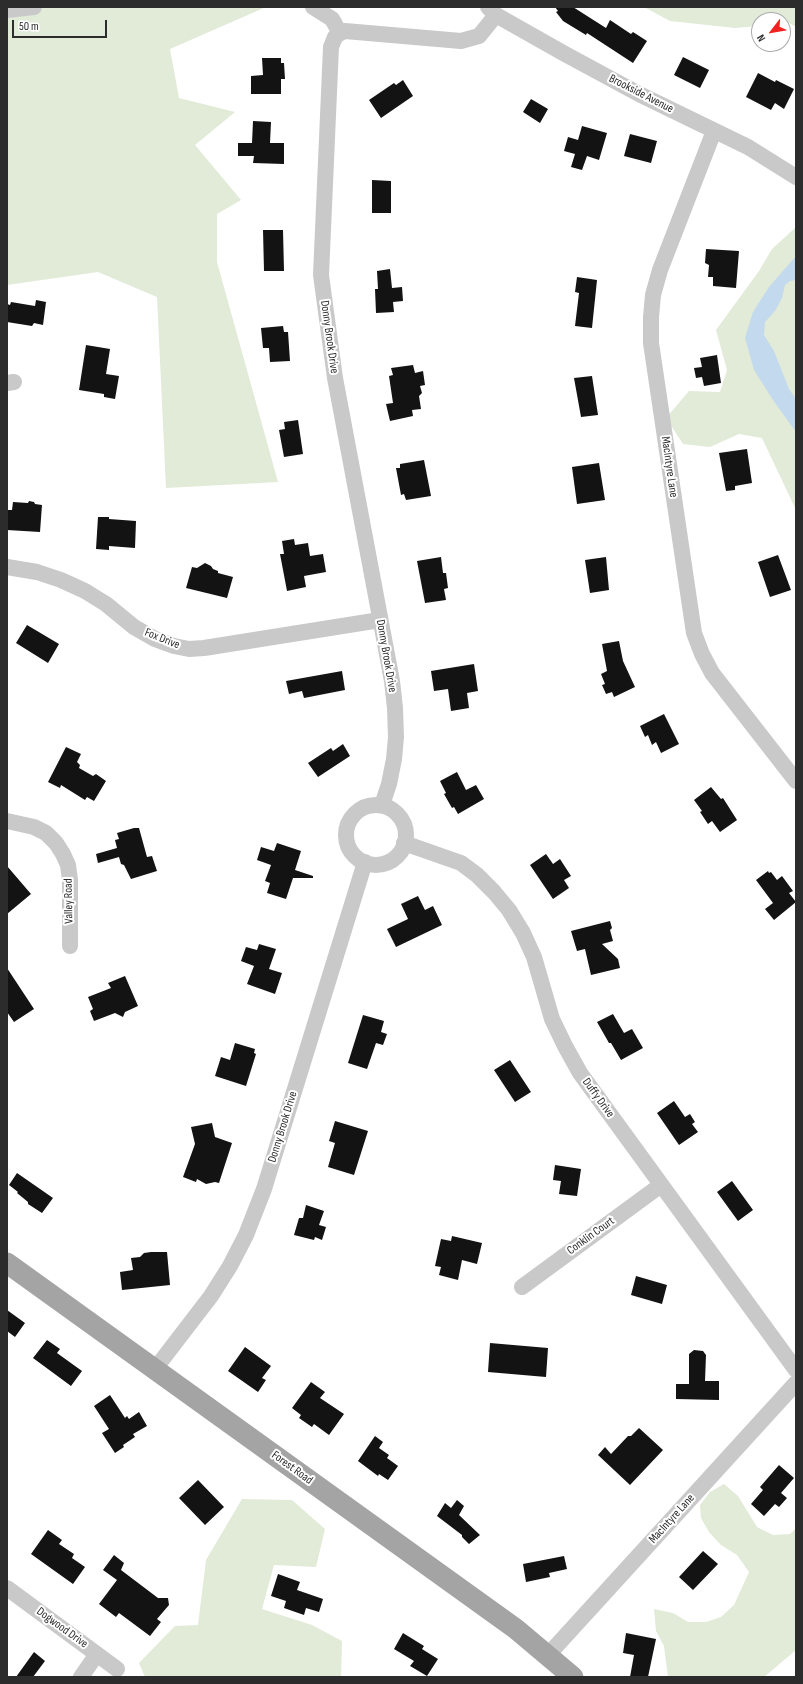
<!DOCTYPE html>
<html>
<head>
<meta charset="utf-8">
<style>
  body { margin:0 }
  #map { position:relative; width:803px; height:1684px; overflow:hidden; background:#fff; font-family:"Sofia Sans Condensed",sans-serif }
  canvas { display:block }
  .frame { position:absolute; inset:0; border:8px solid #2c2c2c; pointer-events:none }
  .north { position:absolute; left:751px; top:12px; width:40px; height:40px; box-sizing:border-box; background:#fff; border:1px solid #ababab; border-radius:50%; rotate:239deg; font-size:11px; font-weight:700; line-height:16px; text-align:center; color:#2c2c2c }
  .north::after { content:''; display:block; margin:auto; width:14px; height:18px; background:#f12321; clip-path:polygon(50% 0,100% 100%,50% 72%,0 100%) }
  .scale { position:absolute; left:12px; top:20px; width:95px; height:18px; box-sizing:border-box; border:2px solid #2c2c2c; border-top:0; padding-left:5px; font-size:12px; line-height:14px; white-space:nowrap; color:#2c2c2c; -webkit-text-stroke:3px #fff; paint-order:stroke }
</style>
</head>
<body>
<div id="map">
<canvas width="803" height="1684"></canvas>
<div class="frame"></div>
<div class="north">N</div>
<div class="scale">50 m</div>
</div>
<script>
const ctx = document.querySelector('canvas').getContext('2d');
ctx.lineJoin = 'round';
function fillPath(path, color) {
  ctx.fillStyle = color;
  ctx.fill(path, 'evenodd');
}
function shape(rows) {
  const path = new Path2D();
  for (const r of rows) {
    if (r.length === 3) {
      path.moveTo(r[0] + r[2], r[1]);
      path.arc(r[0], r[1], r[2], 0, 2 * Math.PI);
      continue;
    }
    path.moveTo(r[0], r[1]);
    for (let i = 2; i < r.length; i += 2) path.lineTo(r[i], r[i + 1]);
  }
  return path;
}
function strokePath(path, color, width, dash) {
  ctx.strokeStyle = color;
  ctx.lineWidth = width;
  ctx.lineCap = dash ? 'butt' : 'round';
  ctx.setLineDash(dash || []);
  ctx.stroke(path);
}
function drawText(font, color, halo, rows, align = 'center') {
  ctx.font = font + ' "Sofia Sans Condensed",sans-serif';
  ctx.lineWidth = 4;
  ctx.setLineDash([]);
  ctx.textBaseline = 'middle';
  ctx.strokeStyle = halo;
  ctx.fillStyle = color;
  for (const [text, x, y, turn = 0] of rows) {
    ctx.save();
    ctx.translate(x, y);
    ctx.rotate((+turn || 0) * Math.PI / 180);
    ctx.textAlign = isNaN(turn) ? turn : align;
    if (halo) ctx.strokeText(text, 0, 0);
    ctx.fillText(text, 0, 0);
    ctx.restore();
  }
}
fillPath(shape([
  [7,7,266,7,170,49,179,98,235,112,195,145,241,200,217,214,217,262,278,482,166,488,157,297,98,272,7,285],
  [644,7,796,7,796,27,789,23,783,24,783,20,759,20,759,26,735,28,670,21],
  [796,227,796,510,762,438,739,434,710,447,683,444,666,418,689,391,720,392,727,370,716,330,759,271,772,249],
  [724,1484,738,1496,757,1527,773,1535,790,1534,796,1528,796,1650,764,1677,668,1677,664,1646,656,1631,654,1609,673,1613,688,1622,706,1622,721,1617,734,1605,749,1572,737,1555,721,1545,709,1532,701,1518,700,1505,710,1492],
  [242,1499,292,1500,325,1529,316,1567,274,1565,262,1609,312,1625,342,1641,341,1677,145,1677,139,1663,175,1626,198,1625,206,1560]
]), '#e1ebd8');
fillPath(shape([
  [796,256,796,280,790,281,785,285,782,298,775,311,765,322,764,335,774,351,789,389,796,399,796,432,773,400,754,370,745,338,753,312,769,287]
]), '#c3d9ed');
fillPath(shape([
  [555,7,573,7,606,28,610,20,631,34,633,32,647,41,633,63,587,33,586,35,563,21,556,12,558,11],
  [683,57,709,70,700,88,674,75],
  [262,58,281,58,281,63,284,63,285,79,281,79,281,94,251,94,251,76,263,75],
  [758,73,775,82,776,80,794,89,784,109,775,103,771,110,746,97],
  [403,80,413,96,381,118,369,100,394,83,396,85],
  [531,99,548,109,540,123,523,112],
  [253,121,271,122,270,143,284,143,284,164,253,163,254,156,238,156,238,143,252,143],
  [582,126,607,133,599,160,587,156,582,170,571,167,575,154,564,151,568,137,578,140],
  [630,134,657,141,651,163,624,156],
  [372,180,391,181,391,213,372,213],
  [263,230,283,230,284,271,264,271],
  [706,249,739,251,736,288,713,286,713,277,708,277,709,265,705,263],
  [390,269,392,288,402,287,403,301,393,302,394,312,376,313,375,289,378,289,377,271],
  [577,277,597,280,592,328,575,326,579,293,575,292],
  [36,300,46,302,43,325,34,323,32,326,7,322,7,304,10,305,11,302,35,306],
  [283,326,284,332,288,332,290,361,270,362,269,348,263,348,261,328],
  [86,345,110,349,106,374,119,376,115,399,104,397,104,394,79,390],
  [717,355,721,383,704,386,702,377,696,378,694,368,702,367,700,358],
  [413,365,415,373,423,371,425,385,420,386,422,393,419,396,421,409,412,410,413,416,390,421,386,404,393,403,389,376,393,375,391,368],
  [592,376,598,415,581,417,574,378],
  [298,420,303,454,284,457,279,430,285,429,284,422],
  [747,449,752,483,735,486,735,490,726,491,719,453],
  [424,460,431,496,406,500,404,494,401,495,396,468,400,468,400,464],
  [599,463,605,500,577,504,572,467],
  [29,501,34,502,35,504,42,505,40,532,7,530,7,510,12,510,13,502,28,503],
  [98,517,109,517,109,519,136,521,135,548,109,546,109,550,96,549],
  [294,539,295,545,308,543,310,556,323,554,326,572,304,576,306,587,287,591,280,554,284,554,282,541],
  [778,555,791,590,770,597,758,562],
  [441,557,443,573,446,573,448,588,444,589,446,600,425,603,417,561],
  [606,557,609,590,590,593,585,560],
  [205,563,211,566,213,569,218,571,218,573,233,577,227,598,186,588,192,567,197,568],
  [27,625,59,644,48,663,16,643],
  [619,641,623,661,635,687,614,697,612,692,606,694,602,685,605,684,601,674,607,671,602,644],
  [474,664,478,691,467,693,469,708,451,711,448,689,434,691,431,671],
  [342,671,345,690,304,698,302,691,289,694,286,681],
  [664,714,679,744,661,753,656,742,652,745,648,735,645,737,640,726],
  [343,744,350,756,318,777,308,763,331,748,333,751],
  [66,747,81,754,77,762,80,765,79,768,93,776,96,774,106,781,94,801,87,797,85,800,61,785,60,788,48,782],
  [457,772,466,790,476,785,484,799,458,814,454,807,452,808,444,794,446,793,440,781],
  [711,787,721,799,723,798,737,820,720,832,712,821,708,824,700,812,702,811,694,800],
  [134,828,139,828,147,857,152,856,157,871,131,879,124,865,121,864,119,857,98,863,96,854,117,848,115,840,119,839,117,833],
  [277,843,301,851,295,870,313,876,313,878,293,878,286,899,267,893,270,883,265,881,271,865,257,860,261,847,274,851],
  [546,854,553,864,560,859,571,876,564,880,569,888,553,899,530,865],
  [7,866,31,894,7,914],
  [768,871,769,873,771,872,777,880,782,876,793,891,789,893,796,902,774,920,765,909,773,903,756,880],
  [418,896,425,910,433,906,442,925,396,947,387,929,408,919,401,904],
  [610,921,612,928,610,930,613,941,602,944,618,959,620,968,591,975,585,949,577,951,571,931],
  [259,944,276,949,269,969,282,973,275,994,247,984,254,966,241,961,246,947,257,950],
  [7,968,34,1009,14,1022,7,1012],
  [125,976,138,1006,125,1012,123,1017,115,1013,94,1021,90,1011,93,1009,88,997,111,988,108,983],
  [613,1014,624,1033,632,1029,643,1048,621,1060,611,1043,609,1043,597,1022],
  [363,1015,384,1021,381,1032,387,1034,383,1045,376,1043,367,1069,348,1063],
  [235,1043,255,1049,254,1053,256,1054,246,1086,215,1076,221,1057,230,1060],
  [510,1060,531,1092,515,1102,494,1070],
  [674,1101,685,1117,690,1114,695,1122,692,1124,698,1132,679,1145,657,1113],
  [335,1121,368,1131,354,1175,328,1167,335,1143,329,1141],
  [212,1123,215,1137,232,1143,219,1183,215,1182,206,1184,197,1179,196,1182,183,1177,195,1144,191,1127],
  [555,1165,581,1169,577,1196,559,1194,561,1181,553,1180],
  [17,1173,53,1198,42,1213,28,1204,28,1202,17,1193,18,1192,9,1185],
  [732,1181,753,1210,738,1221,717,1192],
  [306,1205,324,1211,319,1225,326,1227,322,1240,315,1237,314,1240,294,1235,299,1218,303,1218],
  [452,1236,482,1243,477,1264,462,1260,458,1280,439,1275,441,1267,435,1266,441,1239,451,1241],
  [151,1252,167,1252,170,1285,122,1290,120,1272,133,1270,131,1258,140,1257,144,1253],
  [636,1276,667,1285,662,1304,631,1295],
  [7,1310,25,1323,15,1337,7,1331],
  [47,1340,60,1349,57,1353,82,1371,71,1386,33,1358],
  [490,1343,548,1348,546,1377,488,1372],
  [245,1347,271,1366,262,1378,266,1380,258,1392,228,1371],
  [694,1350,703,1351,706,1355,705,1381,719,1381,719,1400,676,1399,676,1384,689,1384,689,1354],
  [311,1382,325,1392,320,1398,344,1414,329,1435,314,1424,312,1427,299,1418,301,1415,292,1408],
  [110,1395,125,1418,127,1416,129,1419,139,1412,147,1426,133,1434,135,1437,123,1445,124,1447,115,1453,102,1433,109,1429,94,1406],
  [639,1428,663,1450,630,1485,598,1455,605,1447,611,1454,628,1436,631,1436],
  [375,1436,383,1442,379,1448,389,1455,387,1458,398,1466,388,1480,379,1474,378,1476,358,1461],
  [779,1465,794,1478,781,1493,787,1498,779,1507,775,1504,764,1516,751,1504,763,1490,760,1487],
  [198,1480,224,1507,205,1525,179,1498],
  [457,1500,464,1506,459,1515,480,1535,469,1544,462,1537,462,1535,437,1516,445,1503,451,1508],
  [48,1530,62,1540,59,1544,74,1554,72,1558,85,1567,73,1584,31,1554],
  [703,1551,718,1564,693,1590,679,1577],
  [114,1555,124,1563,121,1570,158,1598,168,1598,169,1605,157,1619,161,1622,150,1636,119,1613,116,1617,99,1604,117,1580,103,1570],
  [564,1556,567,1569,549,1573,550,1577,526,1582,523,1564],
  [278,1574,300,1582,297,1590,323,1599,319,1612,306,1608,304,1615,284,1608,286,1601,271,1596],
  [403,1633,424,1646,422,1649,438,1659,427,1676,410,1666,414,1661,394,1649],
  [626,1633,656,1639,648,1677,630,1677,634,1655,623,1653],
  [34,1652,45,1661,33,1677,16,1677]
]), '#131313');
strokePath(shape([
  [313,7,332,19,340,33],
  [488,7,496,15,565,54,639,94,748,147,796,177],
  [7,10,34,7],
  [714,131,660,270,653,295,651,317,651,343,694,633,702,654,712,673,796,781],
  [7,383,14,382],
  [7,567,37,572,61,580,85,591,106,604,134,627,155,639,174,646,189,649,204,648,380,620],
  [382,805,389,784,394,759,396,737,395,708,392,681,335,378,321,275,331,47,335,37,340,33,345,31,461,41,479,36,496,15],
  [376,835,30],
  [7,821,34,827,46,833,56,843,63,854,68,865,70,880,70,946],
  [404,843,461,863,477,875,494,892,509,910,523,933,534,957,552,1019,565,1046,580,1073,796,1370],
  [522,1287,661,1185],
  [155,1369,211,1296,230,1266,246,1235,264,1189,365,862],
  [7,1588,117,1669],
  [548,1655,796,1383],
  [81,1677,97,1654]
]), '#c9c9c9', 16);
strokePath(shape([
  [7,1263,516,1629,573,1677]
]), '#a4a4a4', 21);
drawText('12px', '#2c2c2c', '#fff', [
  ["Brookside Avenue",641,94,27],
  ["Donny Brook Drive",329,337,82],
  ["MacIntyre Lane",669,467,82],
  ["Fox Drive",162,639,22],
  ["Donny Brook Drive",386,656,80],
  ["Valley Road",69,901,-91],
  ["Duffy Drive",598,1098,54],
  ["Donny Brook Drive",283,1127,-73],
  ["Conklin Court",591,1236,-36],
  ["Forest Road",292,1468,36],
  ["MacIntyre Lane",672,1519,-48],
  ["Dogwood Drive",62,1628,36]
]);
</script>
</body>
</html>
